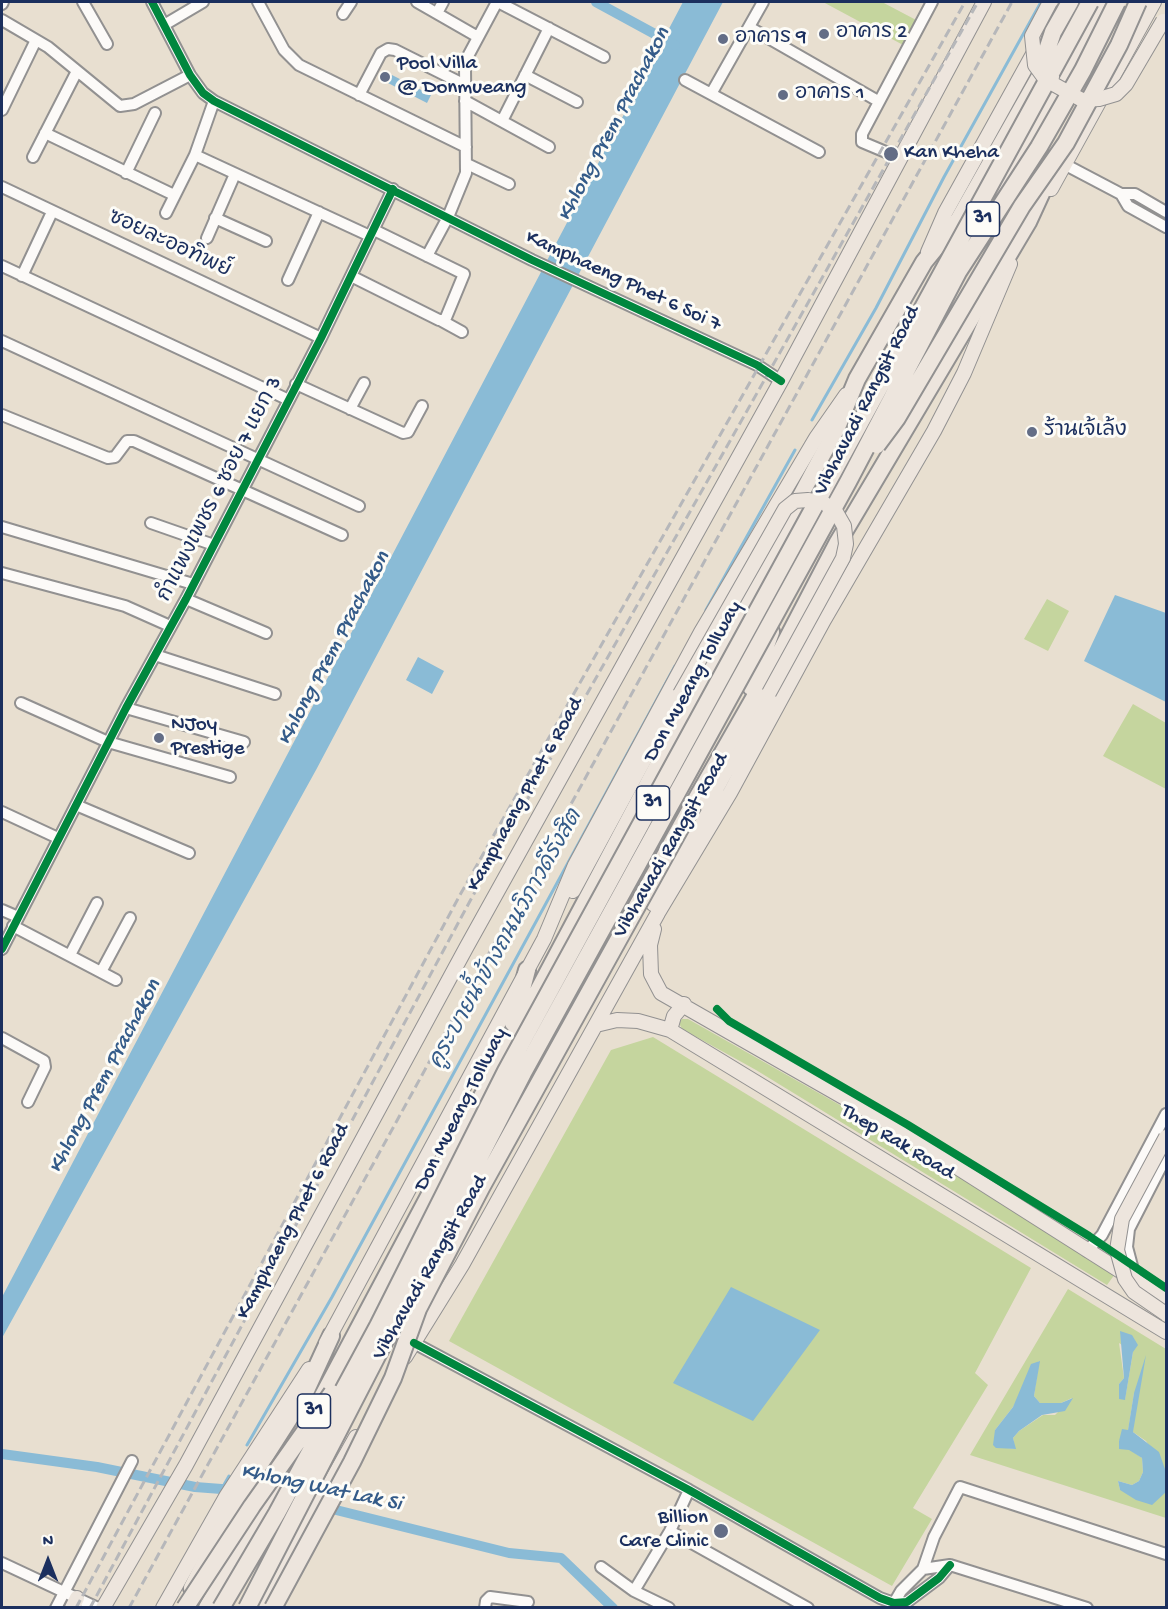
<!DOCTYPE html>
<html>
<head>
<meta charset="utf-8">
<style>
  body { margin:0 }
  #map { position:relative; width:1168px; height:1609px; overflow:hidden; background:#e8dfd0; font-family:"Gochi Hand",sans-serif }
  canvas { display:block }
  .frame { position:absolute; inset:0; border:3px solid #1b2f5e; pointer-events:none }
  .north { position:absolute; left:18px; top:1531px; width:60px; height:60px; -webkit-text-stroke:4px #fdfcf7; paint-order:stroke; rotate:0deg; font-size:16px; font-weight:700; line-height:24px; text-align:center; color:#1b2f5e }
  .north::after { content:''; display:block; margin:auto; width:21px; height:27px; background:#1b2f5e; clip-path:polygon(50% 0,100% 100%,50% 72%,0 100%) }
</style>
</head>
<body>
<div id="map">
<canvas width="1168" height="1609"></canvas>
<div class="frame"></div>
<div class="north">N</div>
</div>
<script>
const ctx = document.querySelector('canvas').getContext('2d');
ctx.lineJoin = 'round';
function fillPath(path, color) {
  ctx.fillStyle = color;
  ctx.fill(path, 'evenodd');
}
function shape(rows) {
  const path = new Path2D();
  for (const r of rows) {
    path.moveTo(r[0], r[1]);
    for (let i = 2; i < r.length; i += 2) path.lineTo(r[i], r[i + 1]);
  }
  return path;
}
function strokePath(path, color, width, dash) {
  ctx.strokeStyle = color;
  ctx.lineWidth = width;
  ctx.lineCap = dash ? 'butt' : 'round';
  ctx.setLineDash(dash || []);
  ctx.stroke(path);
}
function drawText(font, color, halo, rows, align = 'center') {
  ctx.font = font + ' "Gochi Hand","Playpen Sans Thai",sans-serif';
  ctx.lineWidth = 6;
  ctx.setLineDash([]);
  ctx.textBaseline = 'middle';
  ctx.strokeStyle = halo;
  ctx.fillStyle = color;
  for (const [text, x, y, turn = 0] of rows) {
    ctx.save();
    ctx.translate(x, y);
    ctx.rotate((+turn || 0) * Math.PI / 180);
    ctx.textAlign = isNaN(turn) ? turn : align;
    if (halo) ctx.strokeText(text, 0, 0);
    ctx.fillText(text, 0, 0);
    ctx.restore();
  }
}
fillPath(shape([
  [823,2,882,2,918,21,905,46],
  [1047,599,1069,611,1048,651,1024,639],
  [1133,704,1166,723,1166,789,1103,756],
  [682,1019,688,1019,914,1147,1115,1274,1107,1285,756,1070,682,1029,679,1023],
  [653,1037,1031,1268,975,1373,988,1385,913,1508,932,1519,892,1586,449,1341,611,1050],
  [1068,1289,1166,1349,1166,1472,1146,1441,1133,1432,1134,1393,1128,1431,1119,1441,1142,1458,1143,1472,1139,1481,1132,1485,1118,1481,1120,1490,1166,1492,1166,1518,970,1455],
  [1119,1343,1133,1352,1125,1399,1119,1398,1119,1384,1124,1378],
  [1039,1361,1034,1396,1040,1403,1061,1403,1072,1398,1055,1415,1043,1415,1019,1431,1013,1438,1015,1449,1007,1448,995,1430,1013,1407]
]), '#c5d59e');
fillPath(shape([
  [683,2,723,2,316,770,2,1338,2,1297],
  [392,75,431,95,427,103,388,83],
  [1115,595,1166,613,1166,702,1084,661],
  [418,657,444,671,432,694,406,680],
  [731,1287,820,1330,753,1421,673,1383],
  [1120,1331,1132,1335,1138,1345,1133,1352,1125,1400,1119,1399,1119,1384,1124,1378],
  [1146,1355,1133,1432,1159,1452,1166,1472,1166,1492,1152,1505,1136,1500,1120,1490,1118,1481,1132,1485,1139,1481,1143,1472,1142,1458,1129,1450,1119,1449,1119,1441,1122,1429,1128,1430,1134,1393],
  [1040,1361,1034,1396,1040,1403,1061,1403,1073,1398,1065,1411,1042,1415,1019,1431,1013,1438,1016,1449,996,1448,993,1445,995,1430,1013,1407,1031,1364]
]), '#8abbd6');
strokePath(shape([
  [812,420,876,308,944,177,1041,2],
  [706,610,795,450],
  [247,1445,332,1297,675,666],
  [221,1490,229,1476]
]), '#8abbd6', 3);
strokePath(shape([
  [596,2,675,45],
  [2,1454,97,1467,195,1487,235,1490],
  [324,1507,509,1553,561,1558,613,1608]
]), '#8abbd6', 10);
const minor = shape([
  [83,2,107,44],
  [152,2,190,75,203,93,214,101,532,260,757,365,781,381],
  [258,2,284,50,299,65,466,147],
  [417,2,478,37],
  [498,2,604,57],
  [2,4,3,2],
  [437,13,443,2],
  [343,14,351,2],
  [2,20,48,47,120,106,134,104,190,75],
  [164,25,203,2],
  [749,27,878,101],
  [525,75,577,102],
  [685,80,819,152],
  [711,94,763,2],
  [359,95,381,53,388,49,395,50,465,85],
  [465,101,549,147],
  [2,110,36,40],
  [502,121,549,28],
  [45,133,174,195],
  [195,155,370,236],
  [33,157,76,73],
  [900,158,862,142,862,134,932,2],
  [467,164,509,184],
  [1064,164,1121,194,1135,194,1166,212],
  [126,173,155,113],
  [2,187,321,338],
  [1121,194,1128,206,1166,227],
  [166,213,195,155,214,101],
  [215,218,266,241],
  [207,238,235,174],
  [427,256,448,217,466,173,465,66,467,58,497,2],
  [2,266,289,400],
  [22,276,52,212],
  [351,276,439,320,445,320,464,274,374,230],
  [288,280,319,212],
  [442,321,462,332],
  [2,341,359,506],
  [296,384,403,433,408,432,422,406],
  [350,409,364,383],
  [2,415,108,458,115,457,127,441,134,441,342,535],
  [151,523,214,545],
  [2,527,193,584],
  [2,573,125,606,170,626],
  [186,599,266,633],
  [155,655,275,694],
  [21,703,108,742,230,777],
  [126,708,244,742],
  [76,805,189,853],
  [2,812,58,838],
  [2,910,18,917],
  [13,926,116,980],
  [2,949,126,708,186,599,321,338,393,189],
  [70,955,97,903],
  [101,972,130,918],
  [2,1038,44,1061,45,1067,28,1102],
  [1087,1251,1102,1235,1166,1114],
  [1136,1281,1127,1247,1129,1229,1166,1157],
  [414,1343,689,1490,880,1598,894,1603,907,1602,939,1578,950,1565],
  [670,1531,808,1608],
  [2,1563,98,1608],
  [601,1567,634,1591,669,1608],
  [923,1569,934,1537,960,1487,1166,1554],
  [634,1591,670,1531,689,1490],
  [894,1603,901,1591,923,1569,950,1565,1087,1608],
  [56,1608,132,1461],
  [485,1608,486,1601,490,1597,528,1602]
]);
const major = shape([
  [1051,189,1154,2],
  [928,252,945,213,1052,20],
  [573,891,680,694],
  [653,904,769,693],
  [654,929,650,945,651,974,661,993,878,1117,1166,1300],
  [596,1025,617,1020,638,1021,670,1030,1166,1332],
  [670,1030,674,1016,684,1004],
  [326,1343,544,939,575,865,701,632,816,438,846,395],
  [405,1357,462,1265,658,913,730,793,824,620,934,431,964,373,1010,264],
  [72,1608,77,1598],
  [103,1608,186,1465,466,948,781,381,984,2],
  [163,1608,227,1495,309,1369],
  [260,1608,356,1437]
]);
const highway = shape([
  [976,234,1100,2],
  [751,687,771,632],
  [693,805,781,651,838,542,1028,222,1051,172],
  [513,1023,527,970],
  [317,1407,835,432,857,379,924,262,959,219,1049,60],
  [192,1588,237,1500,303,1397,331,1336],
  [207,1608,286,1467]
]);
strokePath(minor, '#929191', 14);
strokePath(major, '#929191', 16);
strokePath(highway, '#929191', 20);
strokePath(minor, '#fcfaf8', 10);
strokePath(major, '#ede5dd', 14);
strokePath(highway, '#ede5dd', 16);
strokePath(shape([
  [76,1608,460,895,965,2],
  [90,1608,470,901,978,2],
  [129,1608,1012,2]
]), '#b6b7ba', 3, [9, 4.5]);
const majorBridge = shape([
  [1050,2,1032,36,1035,65,1046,80,1082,100,1099,99,1116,94,1126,84,1163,21],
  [680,694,785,509,795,501,808,500,824,503,836,512,844,526,846,544,843,558,769,693],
  [1166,1137,1122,1219,1117,1250,1125,1279,1134,1292,1166,1314]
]);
const highwayBridge = shape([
  [1051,77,1047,50,1053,32,1070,2],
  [877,445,897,418,1022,206,1066,143,1119,45,1138,2],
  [185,1608,252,1506,332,1393],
  [221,1608,277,1513,378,1326,506,1071,1090,2],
  [247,1608,523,1073,848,482,958,272,1039,147,1083,70,1117,2],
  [273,1608,352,1462,393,1378,418,1309,482,1186,693,805]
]);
strokePath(majorBridge, '#929191', 16, []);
strokePath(highwayBridge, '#929191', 20, []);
strokePath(majorBridge, '#ede5dd', 14);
strokePath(highwayBridge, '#ede5dd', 16);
strokePath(shape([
  [152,2,190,75,203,93,214,101,532,260,757,365,781,381],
  [2,949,126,708,186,599,321,338,393,189],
  [717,1009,729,1021,908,1125,1089,1236,1166,1288],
  [414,1343,689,1490,880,1598,894,1603,907,1602,939,1578,950,1565]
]), '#00873e', 8);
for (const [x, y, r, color] of [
  [824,34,6,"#636d86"],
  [723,39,6,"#636d86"],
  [385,77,6,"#636d86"],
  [783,95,6,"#636d86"],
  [891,154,8,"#636d86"],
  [1032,432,6,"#636d86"],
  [159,738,6,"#636d86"],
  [721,1531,8,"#636d86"]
]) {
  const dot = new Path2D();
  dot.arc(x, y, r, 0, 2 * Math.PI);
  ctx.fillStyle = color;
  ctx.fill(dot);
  strokePath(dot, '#fdfcf7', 2);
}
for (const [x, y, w] of [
  [983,219,33],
  [653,803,33],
  [314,1411,33]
]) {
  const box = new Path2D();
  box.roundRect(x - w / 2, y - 17, w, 34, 4.5);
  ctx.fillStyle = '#fdfcf7';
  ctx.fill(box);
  strokePath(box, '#1b2f5e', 1.5);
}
drawText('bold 20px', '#1b2f5e', null, [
  ["31",983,219],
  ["31",653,803],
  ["31",314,1411]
]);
drawText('21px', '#1b2f5e', '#fdfcf7', [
  ["อาคาร 2",836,34],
  ["อาคาร 9",735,39],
  ["Pool Villa",397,65],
  ["@ Donmueang",397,89],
  ["อาคาร 1",795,95],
  ["Kan Kheha",904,154],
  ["ร้านเจ้เล้ง",1044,432],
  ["NJoy",171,726],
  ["Prestige",171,750],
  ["Billion",708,1519,"right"],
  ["Care Clinic",708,1543,"right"]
], 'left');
drawText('21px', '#1b2f5e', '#fdfcf7', [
  ["ซอยละออทิพย์",169,245,25],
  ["Kamphaeng Phet 6 Soi 7",623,282,25],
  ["Vibhavadi Rangsit Road",868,401,-63],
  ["กำแพงเพชร 6 ซอย 7 แยก 3",221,490,-63],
  ["Don Mueang Tollway",694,682,-61],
  ["Kamphaeng Phet 6 Road",526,795,-61],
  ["Vibhavadi Rangsit Road",672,846,-60],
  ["Don Mueang Tollway",462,1110,-63],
  ["Thep Rak Road",897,1143,31],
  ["Kamphaeng Phet 6 Road",294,1222,-62],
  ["Vibhavadi Rangsit Road",431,1268,-60]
]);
drawText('italic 22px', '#345b89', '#fdfcf7', [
  ["Khlong Prem Prachakon",615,125,-62],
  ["Khlong Prem Prachakon",335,649,-62],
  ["คูระบายน้ำข้างถนนวิภาวดีรังสิต",507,940,-61],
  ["Khlong Prem Prachakon",106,1077,-62],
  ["Khlong Wat Lak Si",321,1489,12]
]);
</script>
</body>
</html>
